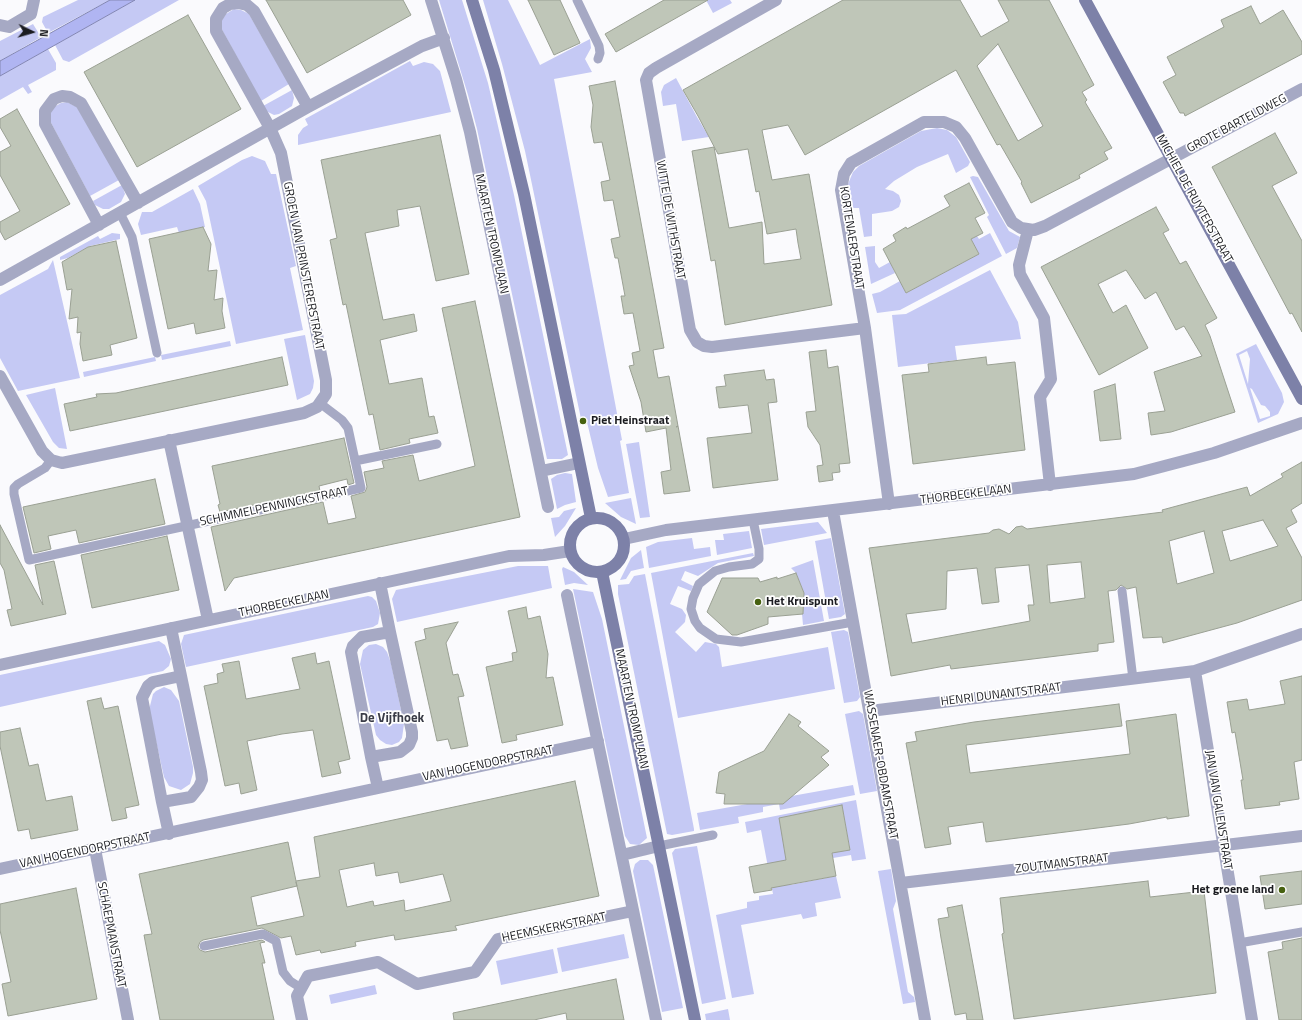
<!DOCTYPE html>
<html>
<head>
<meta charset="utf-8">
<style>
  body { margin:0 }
  #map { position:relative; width:1302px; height:1020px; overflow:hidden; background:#fafafd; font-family:"Titillium Web",sans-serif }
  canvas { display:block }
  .north { position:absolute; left:12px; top:12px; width:40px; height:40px; -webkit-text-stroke:3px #fff; paint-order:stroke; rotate:95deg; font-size:11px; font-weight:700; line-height:16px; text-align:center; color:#1b1c21 }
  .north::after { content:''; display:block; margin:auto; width:14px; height:18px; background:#1b1c21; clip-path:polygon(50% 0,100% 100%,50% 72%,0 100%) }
</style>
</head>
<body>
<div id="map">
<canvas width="1302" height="1020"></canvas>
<div class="north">N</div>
</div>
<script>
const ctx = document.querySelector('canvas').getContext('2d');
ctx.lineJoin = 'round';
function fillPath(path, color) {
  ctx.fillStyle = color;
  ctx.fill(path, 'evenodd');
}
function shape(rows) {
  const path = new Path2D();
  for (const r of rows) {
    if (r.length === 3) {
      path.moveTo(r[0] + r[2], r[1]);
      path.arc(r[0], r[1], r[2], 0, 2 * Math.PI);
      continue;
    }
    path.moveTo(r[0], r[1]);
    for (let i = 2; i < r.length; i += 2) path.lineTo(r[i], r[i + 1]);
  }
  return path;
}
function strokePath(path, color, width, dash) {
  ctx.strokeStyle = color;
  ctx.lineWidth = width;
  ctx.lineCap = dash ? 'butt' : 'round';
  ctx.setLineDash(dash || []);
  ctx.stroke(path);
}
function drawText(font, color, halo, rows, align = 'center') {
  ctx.font = font + ' "Titillium Web",sans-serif';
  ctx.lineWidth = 3.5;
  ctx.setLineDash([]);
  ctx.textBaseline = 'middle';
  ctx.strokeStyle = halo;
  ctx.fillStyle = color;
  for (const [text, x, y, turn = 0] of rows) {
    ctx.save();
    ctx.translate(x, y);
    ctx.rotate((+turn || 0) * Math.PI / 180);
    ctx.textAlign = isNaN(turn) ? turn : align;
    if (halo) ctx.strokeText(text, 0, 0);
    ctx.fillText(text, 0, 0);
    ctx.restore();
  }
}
fillPath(shape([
  [78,0,110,0,48,33,42,22,43,17],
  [135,0,179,0,69,62,63,60,55,45],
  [439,0,462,0,488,83,514,195,568,455,562,459,547,459,477,129,468,95],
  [483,0,508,0,540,65,590,39,591,48,585,59,592,72,554,79,622,440,620,441,629,493,608,497,598,468,586,418,581,419,525,151,502,64],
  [706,0,730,0,732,3,713,13],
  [234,9,241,10,249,14,289,84,261,101,221,28,222,20,226,14],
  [33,24,41,37,0,61,0,41],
  [48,49,56,63,56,70,28,85,32,92,28,94,23,87,0,100,0,76],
  [410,61,413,66,424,62,433,64,440,71,451,112,298,145,298,135,303,128,308,125,305,119],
  [676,78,697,117,709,137,682,141,676,104,663,106,661,92,664,85],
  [292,90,294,98,292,106,279,114,274,115,266,111,263,106],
  [67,102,77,107,119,180,90,196,50,121,50,113,54,107,61,103],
  [937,128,947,130,956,137,970,162,968,166,956,173,948,154,917,167,894,181,885,189,893,191,899,195,901,201,899,207,892,211,872,214,872,236,864,237,859,208,852,208,848,184,853,172,859,166,921,131],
  [252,156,265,161,271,174,276,174,296,266,290,268,303,330,236,344,206,201,198,186,242,160],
  [973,176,978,177,1009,231,1020,237,1017,248,1006,254,987,217,989,215,970,177],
  [122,185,125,194,121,202,109,209,103,209,95,205,93,201],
  [193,189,200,204,205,227,179,233,177,227,141,235,138,224,142,212,152,212],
  [112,233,120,234,120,239,90,246,68,258,60,260,60,257,98,236,100,239],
  [990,233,1002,256,900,310,877,313,872,294,880,292,900,281,906,293,979,254,971,239,977,236,979,239],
  [875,246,875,262,879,268,890,262,895,273,871,284,865,247],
  [53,260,80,378,18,391,0,358,0,295,48,269],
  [990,270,1018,322,1021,339,955,346,957,360,898,367,892,315,906,314],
  [305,335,314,381,313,388,310,394,297,400,284,339],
  [230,341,231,346,162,360,161,355],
  [1256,344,1282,393,1284,402,1278,414,1258,423,1236,354],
  [1247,351,1250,359,1248,384,1239,355],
  [1250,388,1252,389,1261,405,1265,406,1270,412,1270,416,1260,419],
  [155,357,156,361,84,377,83,372],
  [55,388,67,449,59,448,53,442,26,395],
  [639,442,650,517,640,518,626,444],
  [565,473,572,474,576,502,565,505,557,509,551,479,557,475],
  [631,498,636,524,621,517,605,503],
  [576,508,565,526,555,537,551,518,559,517,564,511],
  [818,522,827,533,764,545,761,529],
  [749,531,752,548,717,555,715,540,724,540,723,534],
  [692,538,694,549,710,547,711,556,649,568,646,547,658,542],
  [831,538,845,614,841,617,829,619,815,541],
  [641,550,644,568,631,571,626,579,620,580,631,558],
  [753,553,754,556,718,563,698,576,685,571,681,580,693,586,691,591,678,586,670,604,682,609,686,615,685,622,675,632,696,652,705,642,716,644,719,647,722,667,828,647,835,689,678,718,651,573],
  [813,560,824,621,803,625,802,614,803,614,804,593,796,573,791,568],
  [518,566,548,566,552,588,397,622,392,599,396,590],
  [563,567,574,572,588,585,574,583,565,585,562,569],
  [645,574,694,829,694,831,672,835,667,834,618,594,618,585,629,584,634,576],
  [573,589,593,592,602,619,647,838,639,845,630,844,625,836],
  [368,596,372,597,376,601,380,613,378,624,373,627,186,667,181,644,184,635],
  [844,630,848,632,860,697,857,701,844,703,831,632],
  [159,641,165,645,171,659,169,666,163,671,0,707,0,675],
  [376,644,383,647,387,652,391,663,404,724,402,738,399,742,392,745,386,744,380,740,376,735,360,664,363,650,369,645],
  [164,687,171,690,179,701,193,767,193,773,190,784,181,790,169,786,164,777,149,710,153,694,156,691],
  [859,711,863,714,877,791,860,794,845,714],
  [853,785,855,795,780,810,779,804,763,807,763,812,738,817,739,823,700,830,697,813],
  [856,800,866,859,852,861,851,855,833,858,832,853,850,849,842,806,789,816,781,826,790,885,836,876,841,898,815,903,817,916,803,919,801,914,741,925,754,994,732,998,716,915,747,908,747,902,759,900,759,896,773,894,761,830,747,833,745,822],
  [697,846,726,999,702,1004,672,853,675,849],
  [640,860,648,860,653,865,683,1008,662,1012,633,871,635,864],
  [891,869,896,901,893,909,908,992,914,997,915,1002,903,1004,878,871],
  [624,934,629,958,562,972,557,948],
  [553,949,558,973,501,985,496,961],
  [375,985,377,994,331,1004,329,995],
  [728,1009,730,1020,706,1020,705,1014]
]), '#c5c9f4');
const water = shape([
  [110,0,135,0,0,76,0,61,110,0]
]);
fillPath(water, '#b0b5f2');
strokePath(water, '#8387b3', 1);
const building = shape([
  [266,0,403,0,411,15,307,73,266,0],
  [528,0,560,0,580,43,554,55,528,0],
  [664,0,708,0,616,52,605,34,664,0],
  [843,0,960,0,981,37,1009,21,998,0,1049,0,1094,85,1082,92,1087,100,1085,102,1112,148,1104,152,1108,159,1079,175,1080,178,1031,203,1021,183,1022,182,1000,144,997,145,956,70,805,155,788,125,762,130,772,180,809,174,832,305,725,325,715,260,711,261,692,151,714,147,729,228,762,222,764,264,801,259,798,243,796,229,767,234,759,191,756,192,748,149,718,154,698,116,683,90,843,0],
  [998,44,1043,126,1018,141,977,66,998,44],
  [1251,6,1260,24,1283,10,1302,42,1302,54,1185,116,1184,113,1180,113,1163,82,1176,75,1167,57,1224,27,1221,20,1251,6],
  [188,15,241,109,137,167,84,72,188,15],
  [615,81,664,348,653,350,658,378,669,376,678,426,676,427,678,426,690,491,664,494,661,472,671,470,666,428,646,432,641,402,629,366,634,365,632,353,640,351,633,313,624,314,621,296,625,296,618,258,615,258,611,239,620,237,613,200,604,201,601,182,610,180,602,142,594,143,591,127,593,105,589,86,615,81],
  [17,109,70,204,5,240,0,231,0,222,20,211,0,175,0,152,11,146,0,127,0,119,17,109],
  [1275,133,1297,173,1272,186,1302,241,1302,332,1292,313,1290,314,1212,167,1275,133],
  [440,135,469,274,436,281,420,206,397,210,399,226,365,233,383,320,414,314,417,331,380,340,389,384,422,378,429,417,434,416,438,433,409,439,410,443,380,450,373,414,369,415,346,304,343,305,330,240,337,238,321,160,440,135],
  [969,183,985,213,975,218,983,233,971,239,979,254,906,293,883,249,896,241,893,235,906,227,907,229,950,206,944,196,969,183],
  [1156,207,1169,230,1163,233,1180,264,1186,261,1217,318,1205,325,1210,336,1235,412,1171,432,1151,435,1148,413,1165,411,1154,372,1202,356,1184,326,1176,330,1156,292,1145,299,1126,270,1098,284,1113,313,1126,305,1148,348,1099,375,1041,267,1156,207],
  [203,227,211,244,208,271,217,270,214,300,223,298,222,311,225,328,196,334,194,323,168,329,149,239,203,227],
  [116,241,137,338,110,345,112,355,83,361,80,344,81,332,77,333,78,317,69,319,72,289,67,290,62,262,88,247,116,241],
  [475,301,520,517,234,578,225,591,211,527,323,502,328,524,356,518,351,496,365,492,367,487,364,472,384,468,382,461,413,455,419,481,475,466,442,308,475,301],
  [826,350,828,368,838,366,850,463,839,464,840,472,832,473,833,480,819,482,817,466,823,465,820,445,808,427,806,412,816,411,809,352,826,350],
  [282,357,288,385,70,431,64,404,97,397,96,394,116,393,282,357],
  [986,357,987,365,1015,362,1025,450,913,464,902,375,929,372,928,364,986,357],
  [764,370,766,380,774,379,777,402,768,403,778,480,713,488,707,438,752,433,748,405,719,408,716,387,726,386,724,375,764,370],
  [1115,384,1121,439,1100,441,1094,391,1115,384],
  [344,438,354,483,348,485,347,479,319,486,320,491,220,512,218,505,220,504,212,466,344,438],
  [1302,462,1302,503,1291,510,1297,522,1286,528,1302,558,1302,600,1237,623,1163,643,1162,637,1143,638,1136,587,1127,589,1121,585,1116,590,1108,591,1114,642,1098,644,1098,651,951,669,950,665,891,676,869,548,989,533,993,530,999,529,1009,534,1016,527,1022,526,1027,529,1163,512,1162,510,1247,487,1250,496,1283,477,1281,474,1302,462],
  [1263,520,1278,546,1230,561,1222,531,1263,520],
  [1204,531,1214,573,1177,584,1169,541,1204,531],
  [1081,562,1085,598,1050,603,1047,565,1081,562],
  [1029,565,1034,605,1028,605,1030,621,912,643,906,614,946,609,947,571,977,568,982,604,999,602,995,568,1029,565],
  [155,479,165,524,79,543,76,530,48,536,51,549,34,553,23,507,155,479],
  [0,525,43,605,35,565,54,561,66,614,11,626,7,610,12,609,4,570,0,563,0,525],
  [167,536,179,590,92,608,81,555,167,536],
  [796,573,804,593,803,614,768,617,768,624,737,635,732,635,707,612,722,578,758,578,760,582,777,577,777,579,796,573],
  [526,607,528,619,540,616,548,654,546,678,553,677,563,725,516,735,517,740,502,743,486,667,513,661,512,653,517,652,508,611,526,607],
  [458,622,446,643,453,675,458,674,464,696,458,697,468,746,451,749,448,739,437,741,415,642,426,639,424,629,458,622],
  [315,653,317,664,329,661,350,759,338,762,341,773,322,777,313,730,282,734,247,741,257,790,241,794,239,783,225,786,204,686,218,683,217,674,224,672,222,664,239,661,246,699,300,689,292,658,315,653],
  [1302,676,1302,760,1294,762,1299,799,1279,802,1280,805,1245,809,1241,780,1243,780,1235,732,1232,733,1227,702,1247,699,1249,710,1285,704,1280,681,1302,676],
  [101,698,104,709,118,706,139,805,125,808,127,818,112,821,87,701,101,698],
  [1119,704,1122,726,966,745,970,773,1130,754,1126,721,1176,714,1189,816,1167,819,1167,817,1129,824,986,842,983,822,948,827,951,844,925,848,906,743,917,741,915,732,974,722,1119,704],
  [789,714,801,722,798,726,829,751,821,757,829,765,783,804,724,804,725,794,716,793,719,772,764,751,789,714],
  [20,728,29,766,38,764,46,801,72,796,78,830,31,839,29,829,18,831,0,746,0,732,20,728],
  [575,781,599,896,455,926,457,930,395,940,394,935,355,942,356,946,321,953,320,950,296,955,291,936,281,938,262,928,203,940,200,942,198,947,200,950,205,952,262,940,265,942,260,943,265,963,262,963,274,1020,160,1020,144,935,152,934,139,874,288,842,296,881,320,877,314,837,575,781],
  [374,863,376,876,398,872,400,883,443,874,451,901,405,911,404,900,374,906,373,901,347,907,339,870,374,863],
  [296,882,304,916,257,926,251,897,297,886,296,882],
  [842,805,850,850,832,853,836,876,771,888,772,890,754,893,749,867,786,860,779,818,842,805],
  [1302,871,1302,904,1265,909,1260,876,1302,871],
  [1148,881,1150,897,1204,891,1216,993,1014,1019,1002,934,1004,933,1000,898,1148,881],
  [76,888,97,999,8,1016,2,984,11,982,0,930,0,904,76,888],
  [962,905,978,991,983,1020,967,1020,966,1013,955,1015,941,938,938,919,949,917,947,908,962,905],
  [1302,938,1302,1020,1279,1020,1268,952,1283,949,1282,942,1302,938],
  [616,979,624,1020,567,1020,566,1013,534,1020,454,1020,453,1013,616,979]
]);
fillPath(building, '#bfc6b8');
strokePath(building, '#9aa093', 1);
strokePath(shape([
  [577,0,599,46,600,53,598,59],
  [120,213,132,237,157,353],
  [51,460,45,468,18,484,14,488,14,494,29,560,361,488,348,428,342,420,321,404],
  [355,461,437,444],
  [753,520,759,549,759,559,752,564,729,567,715,571,699,584,693,598,691,609,695,621,700,628,716,639,741,642,853,622],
  [1122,591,1133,679],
  [659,846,713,835],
  [1239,943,1302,932],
  [204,946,263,934,276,941,283,972,290,981,301,988]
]), '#a6a9c4', 9);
strokePath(shape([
  [431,0,456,79,470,132,548,507],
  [776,0,656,68,649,73,646,80,690,330,697,342,704,346,712,347,865,328],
  [0,25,9,27,31,14,34,0],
  [99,225,45,124,45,111,54,99,62,96,70,97,81,103,138,203],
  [1028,230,1019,265,1020,274,1044,318,1051,379,1040,397,1050,485],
  [0,280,308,107,422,46,444,38],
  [0,376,42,451,51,460,62,463,304,413,317,407,326,394,326,380,281,153,270,128,216,31,216,19,223,8,230,4,238,3,247,5,254,11,308,107],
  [169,440,208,620],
  [541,471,579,463],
  [889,504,865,328,841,190,844,174,851,163,924,122,944,122,956,127,965,138,1012,222,1021,228,1034,230,1045,226,1302,89],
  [833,511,925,1020],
  [624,539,666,530,1134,474,1214,453,1302,423],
  [380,583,390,632],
  [567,595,656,1020],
  [171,628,201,772,202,780,199,787,191,797,162,802,142,698,148,686,153,682,181,676],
  [390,632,412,732,412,738,409,745,400,752,371,757,351,652,353,646,362,637,390,632],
  [0,665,509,556,544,555,570,551],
  [1195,671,1252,1020],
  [870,711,1195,671,1302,634],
  [371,757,378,788],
  [162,802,169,834],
  [95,849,128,1020],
  [622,855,659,846],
  [0,869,598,741],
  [901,883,1302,836],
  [302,1020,297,996,308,976,378,962,417,984,475,972,498,939,633,911]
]), '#a6a9c4', 12);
strokePath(shape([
  [472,0,494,70,524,194,591,518],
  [1085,0,1302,399],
  [597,545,27],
  [602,572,695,1020]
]), '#7d81a8', 12);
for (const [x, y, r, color] of [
  [583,421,4,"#466110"],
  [758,602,4,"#466110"],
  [1282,890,4,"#466110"]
]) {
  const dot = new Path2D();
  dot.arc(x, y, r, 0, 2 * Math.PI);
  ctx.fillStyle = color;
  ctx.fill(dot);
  strokePath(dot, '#fff', 1.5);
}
drawText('12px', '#1b1c21', '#fff', [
  ["GROTE BARTELDWEG",1237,124,-28],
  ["MICHIEL DE RUYTERSTRAAT",1194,199,61],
  ["WITTE DE WITHSTRAAT",670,220,80],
  ["MAARTEN TROMPLAAN",491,234,78],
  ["KORTENAERSTRAAT",851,238,81],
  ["GROEN VAN PRINSTERERSTRAAT",303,266,79],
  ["THORBECKELAAN",966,495,-7],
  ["SCHIMMELPENNINCKSTRAAT",274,507,-12],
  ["THORBECKELAAN",284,604,-12],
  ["HENRI DUNANTSTRAAT",1001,695,-7],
  ["MAARTEN TROMPLAAN",631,709,78],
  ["VAN HOGENDORPSTRAAT",488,764,-12],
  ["WASSENAER-OBDAMSTRAAT",880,765,80],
  ["JAN VAN GALENSTRAAT",1218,810,81],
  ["VAN HOGENDORPSTRAAT",85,851,-12],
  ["ZOUTMANSTRAAT",1062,864,-7],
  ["HEEMSKERKSTRAAT",554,928,-12],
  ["SCHAEPMANSTRAAT",111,935,79]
]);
drawText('bold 12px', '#1b1c21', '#fff', [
  ["Piet Heinstraat",591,421],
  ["Het Kruispunt",766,602],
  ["Het groene land",1274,890,"right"]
], 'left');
drawText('bold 13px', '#3a3c47', '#fff', [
  ["De Vijfhoek",392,719]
]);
</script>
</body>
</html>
